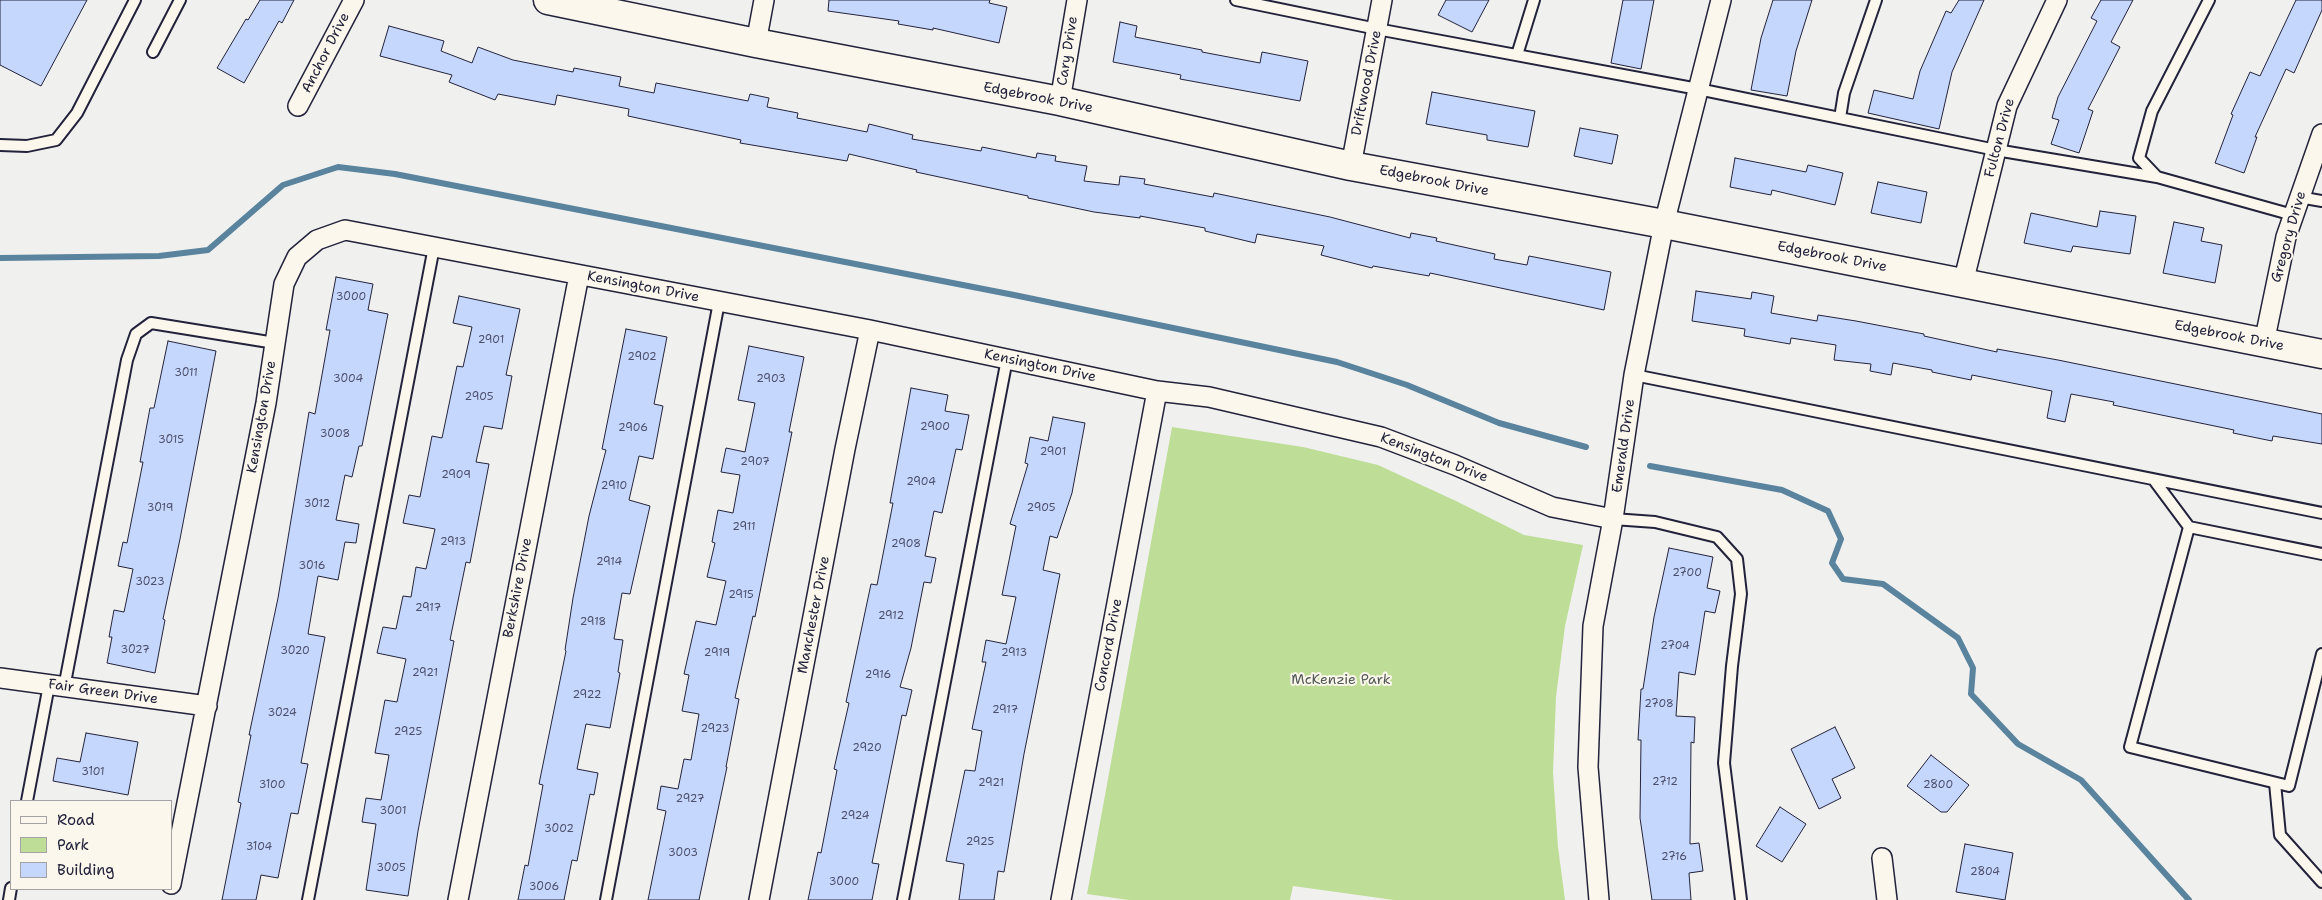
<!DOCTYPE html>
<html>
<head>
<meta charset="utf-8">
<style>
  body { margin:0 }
  #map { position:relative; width:2322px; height:900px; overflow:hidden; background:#f0f1ef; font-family:"Shantell Sans",sans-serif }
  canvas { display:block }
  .legend { position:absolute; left:10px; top:800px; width:162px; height:90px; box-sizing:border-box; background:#fbf7ec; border:1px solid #a4a2a5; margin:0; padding:6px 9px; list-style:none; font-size:15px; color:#22223b }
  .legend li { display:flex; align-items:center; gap:10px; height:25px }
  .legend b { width:25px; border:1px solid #a4a2a5 }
</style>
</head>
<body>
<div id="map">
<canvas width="2322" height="900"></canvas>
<ul class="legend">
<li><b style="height:6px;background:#fbf7ec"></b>Road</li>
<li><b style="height:14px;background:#bedd96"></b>Park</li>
<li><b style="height:14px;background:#c6d7fd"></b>Building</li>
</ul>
</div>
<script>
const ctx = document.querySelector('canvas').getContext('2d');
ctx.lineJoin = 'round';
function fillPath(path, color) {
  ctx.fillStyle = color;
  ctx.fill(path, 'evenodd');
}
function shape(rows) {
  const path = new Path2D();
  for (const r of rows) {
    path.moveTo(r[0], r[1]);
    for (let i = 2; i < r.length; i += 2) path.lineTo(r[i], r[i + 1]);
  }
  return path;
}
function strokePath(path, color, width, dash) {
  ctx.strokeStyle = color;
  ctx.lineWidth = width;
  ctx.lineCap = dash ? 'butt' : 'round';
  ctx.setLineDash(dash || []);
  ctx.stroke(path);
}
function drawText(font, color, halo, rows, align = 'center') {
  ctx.font = font + ' "Shantell Sans",sans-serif';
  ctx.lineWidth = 4;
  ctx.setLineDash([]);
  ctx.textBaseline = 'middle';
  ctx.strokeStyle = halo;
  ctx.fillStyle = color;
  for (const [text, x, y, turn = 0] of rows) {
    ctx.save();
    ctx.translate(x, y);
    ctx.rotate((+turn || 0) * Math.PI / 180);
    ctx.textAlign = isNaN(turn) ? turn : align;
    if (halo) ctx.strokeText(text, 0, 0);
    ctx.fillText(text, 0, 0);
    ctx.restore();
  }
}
fillPath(shape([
  [1172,427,1303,447,1378,465,1456,501,1524,535,1583,545,1565,626,1556,697,1553,772,1558,847,1565,900,1394,900,1293,886,1290,900,1129,900,1087,894]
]), '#bedd96');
strokePath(shape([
  [0,258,159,256,208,250,283,185,338,167,395,174,1014,295,1337,362,1407,385,1499,423,1586,447],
  [1650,466,1782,490,1828,511,1841,539,1832,563,1843,579,1883,584,1958,638,1973,668,1971,694,2018,744,2081,780,2189,900]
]), '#5a839e', 6);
const building = shape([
  [0,0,87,0,41,86,0,65,0,0],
  [260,0,294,0,282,23,279,21,244,83,217,68,246,19,248,20,260,0],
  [829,0,990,0,989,3,1007,7,999,43,933,28,933,30,898,24,899,21,828,11,829,0],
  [1446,0,1489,0,1472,32,1438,15,1446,0],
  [1623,0,1654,0,1641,69,1611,63,1623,0],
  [1773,0,1812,0,1796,51,1787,96,1751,90,1761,38,1773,0],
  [1959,0,1984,0,1952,72,1939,129,1868,113,1874,90,1913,99,1920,71,1946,11,1951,13,1959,0],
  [2101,0,2133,0,2111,42,2120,47,2088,109,2093,111,2079,153,2051,144,2059,120,2052,118,2058,97,2097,21,2091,18,2101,0],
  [2296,0,2322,0,2322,10,2294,73,2286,69,2255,137,2257,137,2244,173,2215,163,2233,115,2231,114,2250,72,2260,76,2296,0],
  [1120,22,1137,26,1135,37,1202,50,1202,52,1260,63,1262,52,1308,61,1300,101,1180,79,1181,75,1113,62,1120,22],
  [389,26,444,41,441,51,472,63,478,47,513,60,573,72,574,68,621,77,619,86,654,93,656,83,748,101,750,94,769,98,767,107,798,113,797,118,867,132,869,124,913,135,912,139,981,151,982,147,1036,158,1037,153,1056,156,1055,161,1087,166,1084,181,1119,185,1120,176,1145,179,1144,184,1213,197,1214,193,1330,217,1410,238,1411,233,1437,238,1436,241,1495,254,1494,259,1527,265,1529,256,1611,272,1604,310,1430,273,1429,276,1373,266,1372,268,1321,255,1324,246,1257,234,1255,243,1205,231,1205,228,1140,216,1140,218,1094,212,1028,198,1028,196,916,172,917,170,849,154,847,161,740,143,741,140,628,116,629,109,557,95,555,105,498,94,495,100,449,82,452,75,380,56,389,26],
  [1432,92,1535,111,1528,147,1487,140,1487,135,1426,124,1432,92],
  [1580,128,1618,135,1612,164,1574,156,1580,128],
  [1735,158,1806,172,1808,165,1843,173,1835,205,1772,190,1771,195,1730,187,1735,158],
  [1878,182,1927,192,1921,223,1871,213,1878,182],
  [2100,211,2136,216,2130,254,2073,246,2071,252,2024,243,2031,213,2097,227,2100,211],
  [2174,222,2204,228,2201,241,2222,245,2215,283,2163,273,2174,222],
  [336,277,373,284,368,310,388,314,362,446,359,446,352,477,345,475,336,520,359,524,356,543,345,542,338,580,318,576,308,634,325,637,301,763,308,764,298,814,291,813,278,878,261,875,256,900,222,900,241,803,238,802,251,735,249,735,278,598,309,412,315,414,330,330,326,330,336,277],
  [1696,291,1751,299,1752,292,1774,296,1771,313,1817,321,1818,315,1856,321,1924,334,1924,336,1997,352,1997,349,2058,360,2322,414,2322,444,2273,436,2272,441,2233,433,2234,430,2113,405,2114,402,2071,394,2065,422,2047,418,2052,391,1972,375,1971,380,1932,372,1932,370,1893,363,1891,375,1870,371,1871,364,1834,360,1836,345,1791,338,1790,344,1744,336,1745,329,1692,321,1696,291],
  [459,296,520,309,506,375,512,376,502,429,484,426,476,462,489,464,470,563,466,562,450,640,454,641,418,831,408,896,366,890,376,824,362,822,366,798,381,800,389,755,375,753,385,700,397,702,406,659,377,653,383,627,396,629,403,596,411,597,416,567,426,569,435,529,403,523,409,495,420,497,432,436,442,438,457,366,463,367,472,327,453,323,459,296],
  [626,329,667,337,654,404,663,406,653,459,639,456,629,500,650,506,630,594,622,593,614,639,623,640,618,672,620,673,610,728,586,724,577,769,598,773,594,795,590,794,577,861,572,860,564,900,518,900,525,865,528,866,543,785,539,784,566,651,565,650,573,598,589,516,606,450,602,449,626,329],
  [168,341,216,351,180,539,163,619,165,620,155,673,107,663,112,637,109,637,114,610,124,612,133,569,118,566,123,542,127,543,143,462,140,462,150,408,154,408,168,341],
  [749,346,804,357,789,432,792,432,755,617,753,616,735,698,739,699,726,767,727,767,699,900,648,900,666,811,657,809,661,786,678,789,684,759,691,760,699,714,682,711,689,675,684,674,696,621,716,625,726,581,707,577,715,543,712,542,718,510,733,513,740,475,721,472,726,448,745,452,755,403,738,400,749,346],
  [911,388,948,395,945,411,969,415,962,450,956,449,942,513,934,511,925,556,936,558,931,583,924,582,911,648,900,687,912,690,906,716,902,715,872,863,879,864,872,900,808,900,818,852,821,853,837,770,834,769,849,703,846,702,871,584,877,585,893,503,890,503,911,388],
  [1053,417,1085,423,1072,493,1057,538,1050,536,1043,570,1060,574,1024,754,1004,872,998,871,994,900,959,900,964,864,946,861,965,770,975,771,982,731,972,729,986,662,982,662,986,640,1006,644,1016,597,1002,595,1016,526,1010,524,1028,464,1025,463,1030,437,1048,441,1053,417],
  [1669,548,1713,557,1707,588,1720,591,1715,613,1705,611,1695,675,1679,672,1676,716,1695,717,1694,743,1691,742,1690,844,1699,843,1703,871,1689,873,1691,900,1652,900,1640,818,1641,740,1638,740,1641,689,1643,689,1654,617,1669,548],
  [1835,727,1855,768,1832,779,1841,798,1819,809,1791,749,1835,727],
  [86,733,138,742,128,795,53,781,57,758,80,762,86,733],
  [1931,755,1969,785,1947,812,1941,812,1907,786,1931,755],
  [1780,807,1806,824,1782,862,1756,846,1780,807],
  [1965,844,2013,853,2005,900,1956,892,1965,844]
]);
fillPath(building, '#c6d7fd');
strokePath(building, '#22223b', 1);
const lane = shape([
  [1236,0,1377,29,1698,89,1996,150,2157,177],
  [2209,0,2152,111,2139,158,2157,177,2293,215],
  [153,52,180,0],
  [1517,55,1534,0],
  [1840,118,1844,93,1876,0],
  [0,145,27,146,56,140,77,113,135,0],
  [2299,197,2322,201],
  [1634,375,2322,513],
  [2154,480,2189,527],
  [1613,519,1655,522,1717,537,1737,559,1741,594,1732,666,1724,763,1741,900],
  [2322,554,2189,527,2130,747,2289,786,2322,654],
  [64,688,127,360,136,334,151,323,275,343],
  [2275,783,2280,835,2322,882],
  [27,801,49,685],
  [9,900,11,888],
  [308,900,434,247],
  [606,900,719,302],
  [903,900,1007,359]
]);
const street = shape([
  [756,43,764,0],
  [1060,101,1077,0],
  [298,106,354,0],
  [1351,166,1382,0],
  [1963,283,2007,106,2057,0],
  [2264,343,2286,237,2322,134],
  [0,678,207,706],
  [1882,858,1887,900],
  [171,884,266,403,284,284,297,257,317,240,345,230,870,330,1157,391,1209,397,1381,437,1455,465,1552,507,1613,519],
  [458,900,579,275],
  [759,900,845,449,870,330],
  [1061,900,1157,391],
  [1599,900,1588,767,1593,626,1613,519,1634,375,1664,224,1721,0]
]);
const secondary = shape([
  [548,0,756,43,1060,101,1351,166,1664,224,2322,354]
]);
strokePath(lane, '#22223b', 14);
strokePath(street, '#22223b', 22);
strokePath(secondary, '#22223b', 31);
strokePath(lane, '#fbf7ec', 10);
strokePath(street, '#fbf7ec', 19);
strokePath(secondary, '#fbf7ec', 28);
drawText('11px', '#4b4f6c', null, [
  ["3000",351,297],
  ["2901",491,340],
  ["2902",642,357],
  ["3011",186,373],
  ["3004",348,379],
  ["2903",771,379],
  ["2905",479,397],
  ["2900",935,427],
  ["2906",633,428],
  ["3008",335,434],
  ["3015",171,440],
  ["2901",1053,452],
  ["2907",755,462],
  ["2909",456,475],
  ["2904",921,482],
  ["2910",614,486],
  ["3012",317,504],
  ["3019",160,508],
  ["2905",1041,508],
  ["2911",744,527],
  ["2913",453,542],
  ["2908",906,544],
  ["2914",609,562],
  ["3016",312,566],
  ["2700",1687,573],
  ["3023",150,582],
  ["2915",741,595],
  ["2917",428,608],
  ["2912",891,616],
  ["2918",593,622],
  ["2704",1675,646],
  ["3027",135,650],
  ["3020",295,651],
  ["2919",717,653],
  ["2913",1014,653],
  ["2921",425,673],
  ["2916",878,675],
  ["2922",587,695],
  ["2708",1659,704],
  ["2917",1005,710],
  ["3024",282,713],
  ["2923",715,729],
  ["2925",408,732],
  ["2920",867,748],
  ["3101",93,772],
  ["2712",1665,782],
  ["2921",991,783],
  ["3100",272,785],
  ["2800",1938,785],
  ["2927",690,799],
  ["3001",393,811],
  ["2924",855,816],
  ["3002",559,829],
  ["2925",980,842],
  ["3104",259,847],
  ["3003",683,853],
  ["2716",1674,857],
  ["3005",391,868],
  ["2804",1985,872],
  ["3000",844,882],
  ["3006",544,887]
]);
drawText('14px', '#22223b', '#fbf7ec', [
  ["Cary Drive",1068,51,-81],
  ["Anchor Drive",326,53,-63],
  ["Driftwood Drive",1367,83,-79],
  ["Edgebrook Drive",1038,98,11],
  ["Fulton Drive",2000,138,-75],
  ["Edgebrook Drive",1434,181,11],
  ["Gregory Drive",2289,237,-74],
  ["Edgebrook Drive",1832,257,11],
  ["Kensington Drive",643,287,11],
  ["Edgebrook Drive",2229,336,11],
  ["Kensington Drive",1040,366,12],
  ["Kensington Drive",262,417,-80],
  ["Emerald Drive",1624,446,-82],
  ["Kensington Drive",1434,458,21],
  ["Berkshire Drive",518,588,-79],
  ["Manchester Drive",814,615,-79],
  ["Concord Drive",1109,645,-79],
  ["Fair Green Drive",103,692,8]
]);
drawText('14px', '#515a56', '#fbf7ec', [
  ["McKenzie Park",1341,680]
]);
</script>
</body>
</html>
